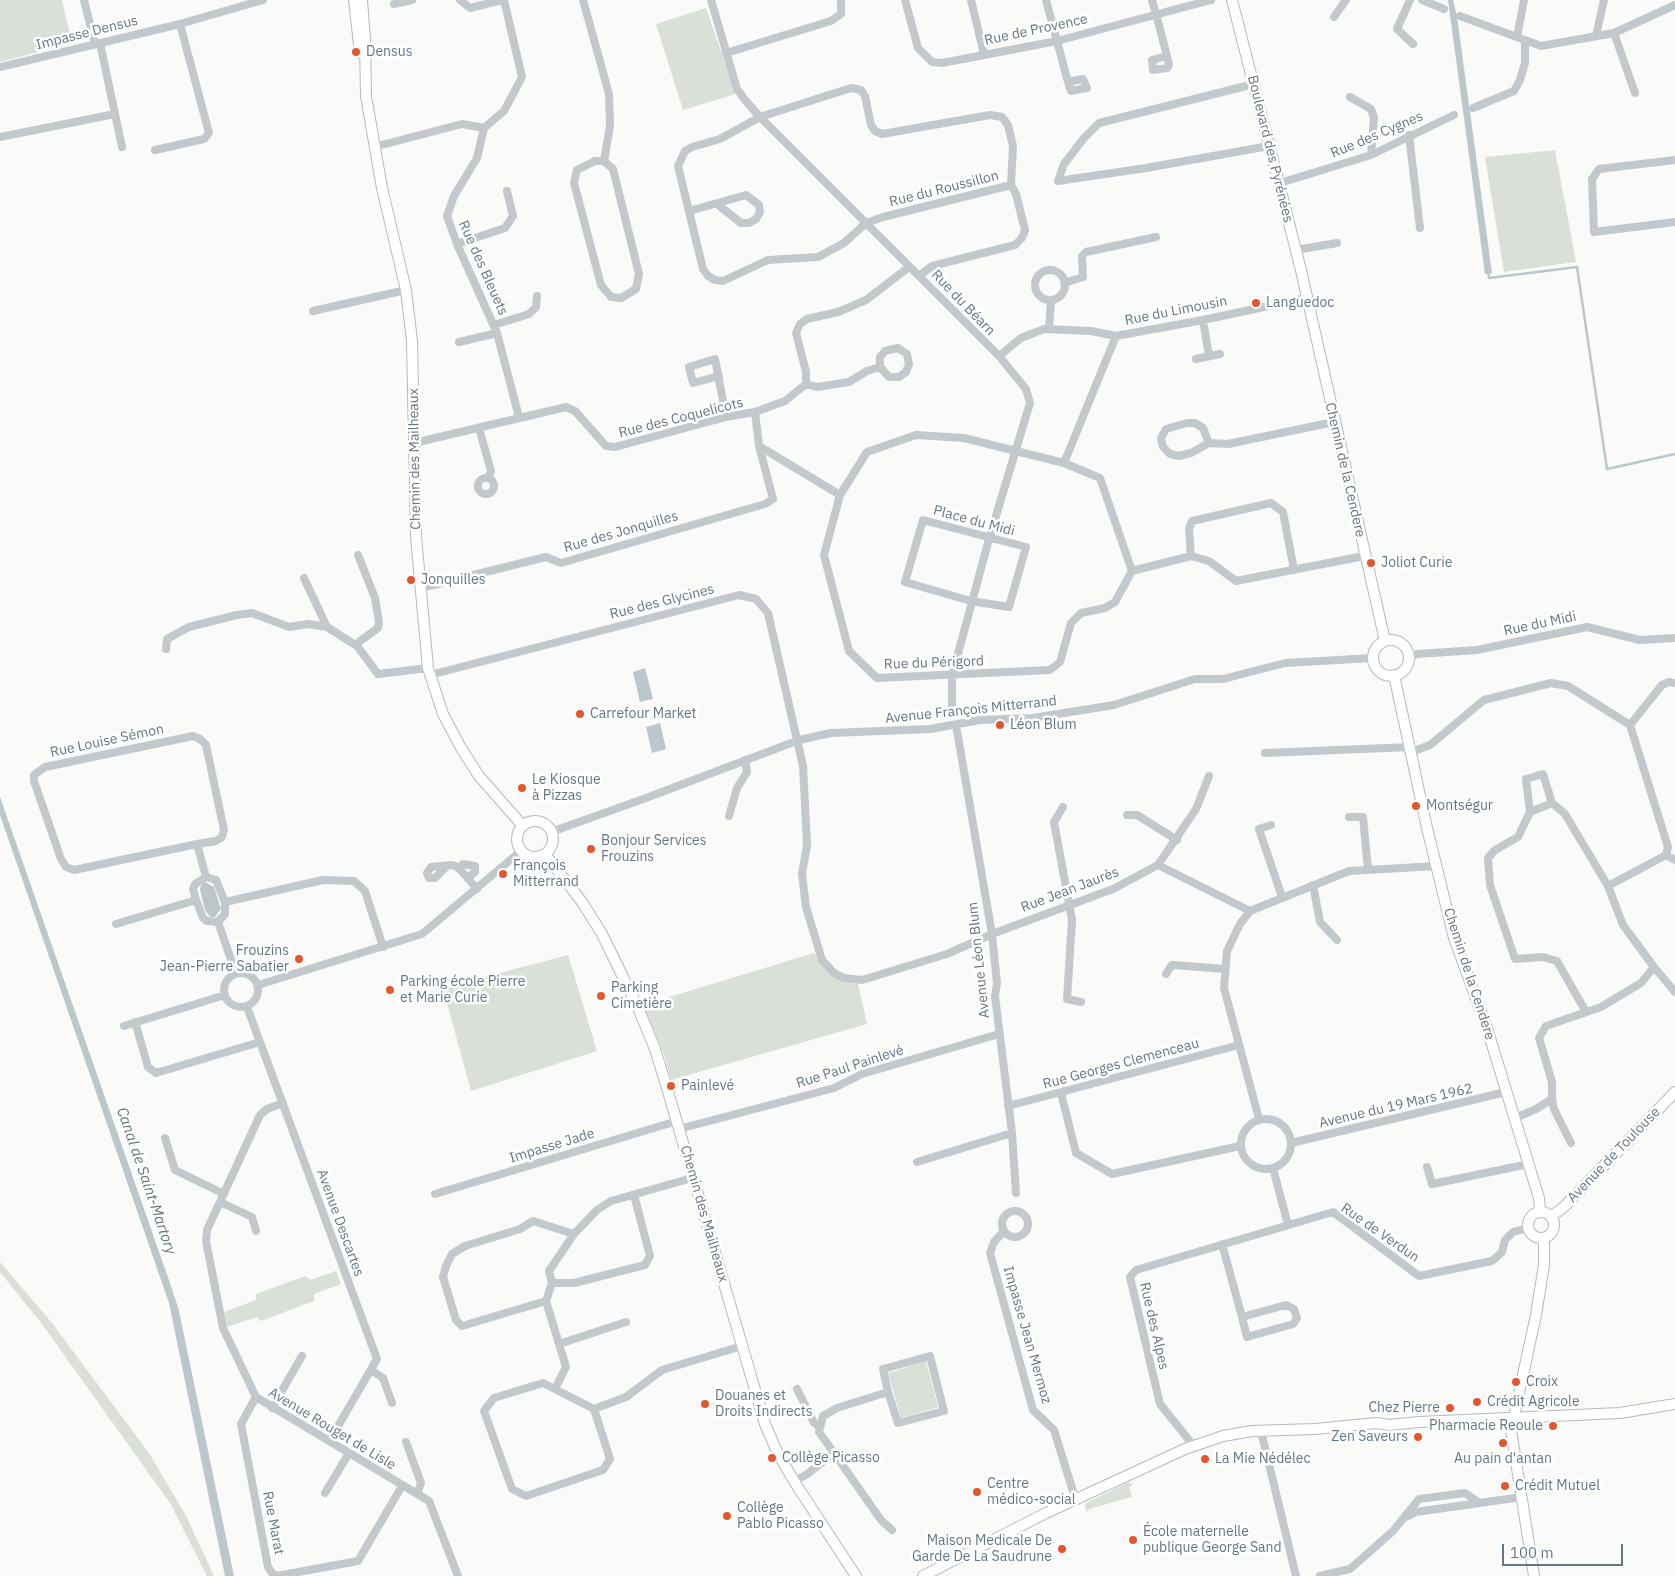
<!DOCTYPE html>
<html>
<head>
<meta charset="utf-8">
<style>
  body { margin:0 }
  #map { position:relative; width:1675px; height:1576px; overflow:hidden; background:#fafaf8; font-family:"IBM Plex Sans",sans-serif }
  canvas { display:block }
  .scale { position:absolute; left:1502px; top:1544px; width:121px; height:22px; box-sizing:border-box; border:2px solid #657683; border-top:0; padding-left:6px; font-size:15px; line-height:18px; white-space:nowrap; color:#657683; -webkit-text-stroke:4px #fff; paint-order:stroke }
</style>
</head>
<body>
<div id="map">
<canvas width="1675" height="1576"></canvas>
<div class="scale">100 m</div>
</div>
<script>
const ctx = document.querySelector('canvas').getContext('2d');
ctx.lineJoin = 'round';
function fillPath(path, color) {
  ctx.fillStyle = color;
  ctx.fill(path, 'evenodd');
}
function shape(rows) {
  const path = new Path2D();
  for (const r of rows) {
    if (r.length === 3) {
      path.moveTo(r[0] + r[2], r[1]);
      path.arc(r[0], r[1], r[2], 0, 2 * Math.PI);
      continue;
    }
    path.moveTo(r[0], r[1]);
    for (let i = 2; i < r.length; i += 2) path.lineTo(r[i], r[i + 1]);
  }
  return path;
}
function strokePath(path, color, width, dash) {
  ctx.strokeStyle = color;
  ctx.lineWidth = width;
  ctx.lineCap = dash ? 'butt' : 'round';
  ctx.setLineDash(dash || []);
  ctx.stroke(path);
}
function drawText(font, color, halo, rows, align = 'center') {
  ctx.font = font + ' "IBM Plex Sans",sans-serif';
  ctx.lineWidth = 5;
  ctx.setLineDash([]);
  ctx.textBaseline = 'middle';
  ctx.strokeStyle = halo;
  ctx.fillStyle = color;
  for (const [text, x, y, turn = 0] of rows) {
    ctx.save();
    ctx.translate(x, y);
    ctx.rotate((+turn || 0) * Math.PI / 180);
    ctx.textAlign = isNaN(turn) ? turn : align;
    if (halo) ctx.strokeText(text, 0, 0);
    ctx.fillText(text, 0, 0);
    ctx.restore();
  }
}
fillPath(shape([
  [0,0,62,0,72,43,0,62],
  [706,8,736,94,683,110,656,24],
  [1555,150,1576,262,1504,272,1485,157],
  [814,953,831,975,848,983,858,984,867,1024,671,1080,664,1054,643,1005],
  [568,955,597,1051,471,1091,443,988],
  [0,1262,52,1323,149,1453,186,1516,214,1576,207,1576,170,1503,42,1324,0,1272],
  [336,1271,341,1284,314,1294,314,1301,261,1321,257,1317,227,1327,224,1312,256,1300,256,1294,305,1276,310,1280],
  [926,1361,938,1407,901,1418,888,1373],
  [1129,1482,1133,1485,1129,1487,1132,1497,1089,1509,1087,1513,1085,1507,1086,1503]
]), '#dadfd7');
fillPath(shape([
  [1448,0,1453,0,1457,17,1492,273,1485,274],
  [645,668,653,699,640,702,633,672],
  [660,723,666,749,652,753,646,727],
  [0,797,172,1289,179,1311,234,1576,225,1576,169,1303,0,815],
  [205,882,214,887,221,909,215,917,210,917,205,910,200,890,201,885]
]), '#bbc7cb');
strokePath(shape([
  [1488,271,1489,278,1577,267,1607,469,1675,454]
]), '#bbc7cb', 2.5);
const secondary = shape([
  [354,0,360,53],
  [362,0,365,40,366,96,382,188,406,290,412,341,416,537,428,668,443,714,461,748,479,776,522,825],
  [1232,0,1300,266,1385,641],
  [1391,658,18],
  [1394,675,1427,828,1454,938,1487,1028,1539,1198,1540,1211],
  [535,839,18],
  [545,854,582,902,602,934,639,1010,655,1049,667,1088,765,1424,778,1454,797,1486,856,1576],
  [1541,1225,13],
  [1552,1216,1565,1206,1675,1092],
  [923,1576,1046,1513,1185,1449,1223,1436,1252,1431,1315,1429,1377,1423,1389,1425,1419,1422,1620,1413,1675,1404],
  [1534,1576,1511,1430,1536,1315,1544,1265,1544,1238]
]);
strokePath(secondary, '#b3babf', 12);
strokePath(shape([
  [84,0,95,44],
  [460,0,470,8,502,0],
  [504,0,522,77,504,111,484,128,477,158,454,196,447,216,457,244,497,333,519,417],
  [583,0,609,94,610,126,604,161],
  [711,0,737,89,745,100,760,117,999,356,1026,389,1030,403,989,539,952,676,952,709],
  [905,0,918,48,932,62,942,63,1057,41,1211,0],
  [971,0,984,54],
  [1046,0,1068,82,1071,91,1087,88,1083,79,1068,82],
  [1152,0,1156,14,1167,56,1169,65,1167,68,1153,70,1152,60,1167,56],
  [1410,0,1397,29,1413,44],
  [1422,0,1444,9],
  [394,4,412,0],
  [1460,16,1541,46,1614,33,1675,5],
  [1334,17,1346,0],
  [1614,33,1635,93],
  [1596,36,1604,0],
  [1517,37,1524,0],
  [100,43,122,147],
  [726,53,831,21,841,14,841,0],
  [0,67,180,24,263,0],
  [1254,84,1099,123,1084,138,1064,164,1058,181,1146,168,1269,146],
  [851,88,861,90,865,96,871,125,875,131,882,134,990,115,1002,117,1008,125,1013,146,1011,185,883,217,866,223,844,243,818,257,768,260,723,281,715,280,708,276,703,269,678,166,685,151,692,147,720,139,760,117,851,88],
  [1350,97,1371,109,1374,118,1371,155],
  [1473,108,1514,91,1520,80,1525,63,1525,41],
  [1409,135,1420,228],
  [0,137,115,114],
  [374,147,462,124,484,128],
  [155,150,204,139,209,133,180,24],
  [1675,160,1599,169,1592,179,1594,232,1675,222],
  [595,161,604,161,613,169,639,274,636,289,621,298,611,297,601,285,574,183,577,170,595,161],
  [1280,183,1371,155,1454,115],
  [689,211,746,195,759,205,760,212,756,219,749,223,741,223,717,204],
  [457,244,505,228,513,216,507,191],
  [1296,250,1337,243],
  [1050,285,15],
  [919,276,932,266,1015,245,1022,238,1025,230,1016,194,1011,185],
  [1064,283,1083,277,1082,256,1086,252,1156,237],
  [313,311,406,290],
  [1203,320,1209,356],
  [494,325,529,314,536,307,537,296],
  [1049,329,1051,300],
  [459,342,497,333],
  [999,356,1021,338,1044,329,1091,331,1116,336,1203,320,1306,298],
  [1196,359,1220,354],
  [719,376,693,383,689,367,715,359,726,417],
  [806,384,817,387,849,382,867,371,880,367,889,377,899,377,906,372,909,364,907,354,898,348,885,351,880,357,880,367],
  [755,412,785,401,806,384,806,372,796,333,800,324,807,319,838,312,866,300,909,267],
  [479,428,491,471,488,478],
  [916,435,964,438,1064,463,1100,478,1132,571,1115,602,1105,608,1081,613,1071,623,1060,662,1050,670,877,678,849,651,824,555,840,495,867,452,916,435],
  [414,443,566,407,575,411,606,446,615,447,726,417,755,412,759,446,840,495],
  [1209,443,1191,453,1179,456,1170,454,1163,447,1161,438,1166,429,1187,423,1195,423,1203,428,1209,443,1228,444,1334,422],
  [1064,463,1116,336],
  [486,486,8],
  [923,520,1026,547,1009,607,971,601,905,582,923,520],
  [1191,556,1189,529,1192,521,1271,503,1283,512,1294,570],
  [1132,571,1191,556,1209,561,1236,581,1364,556],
  [304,578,327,627],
  [421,588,546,557,561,563,765,504,773,499,759,446],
  [357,646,360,641,378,628,379,623,375,598,358,555],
  [166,649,167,639,189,627,237,615,252,613,289,627,308,624,327,627,357,646,378,674,428,668],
  [1409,657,1417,654,1477,650,1587,627,1640,640,1675,638],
  [430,675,739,595,756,599,768,613,803,766,807,845,802,874,806,907,822,960,834,973,844,978,862,980,947,954,992,934,1113,889,1158,865,1250,911,1349,871,1437,866],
  [956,725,992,934,997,983,995,996,1012,1133,1016,1193],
  [1630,725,1668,847,1666,855],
  [1412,752,1430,745,1484,700,1551,683,1568,686,1630,725,1662,685,1669,682,1675,683],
  [1265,753,1411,747],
  [1063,807,1054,822,1072,920,1067,999,1081,1002],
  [1530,812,1526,779,1543,774,1552,803],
  [1127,815,1137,815,1177,840],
  [729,816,737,788,747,772,745,760],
  [1349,817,1363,817,1368,869],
  [1271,825,1259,829,1282,897],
  [551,832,646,798,799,740,831,733,930,729,980,720,1033,718,1114,705,1195,679,1223,679,1285,663,1373,658],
  [197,844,74,870,66,867,61,859,34,781,34,775,45,767,193,736,200,739,206,745,224,830,222,837,216,841,197,844,206,877],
  [1666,855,1675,860],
  [1158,865,1196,809,1209,776],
  [447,866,435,878,429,878,427,873,431,867,452,865,458,867,477,889],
  [459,869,463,864,475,866,475,872,468,878],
  [206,877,216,880,225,902,225,914,218,922,207,921,203,918,196,900,193,889,195,884,206,877],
  [1313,885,1320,922,1337,940],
  [225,902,323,880,354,881,365,891,383,947],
  [1250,911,1240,924,1227,951,1224,988,1259,1119],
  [218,922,236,974],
  [116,924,196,900],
  [1654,967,1675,992],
  [241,990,17],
  [1166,974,1172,965,1225,969],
  [258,985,422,934,521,851],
  [247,1007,377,1359,330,1440],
  [1586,1012,1557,961,1543,957,1515,959,1490,885,1488,858,1495,850,1518,837,1530,812,1552,803,1565,814,1608,886],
  [135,1022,148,1067,156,1073,260,1042],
  [124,1026,225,995],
  [1061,1093,1076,1153,1112,1174,1240,1146],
  [1552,1099,1554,1109,1571,1143],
  [283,1103,267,1109,260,1115,207,1230,206,1241,223,1328,256,1397,429,1501,458,1576],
  [1008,1106,1239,1045],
  [1515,1118,1536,1109,1552,1099,1552,1082,1539,1038,1546,1026,1601,1007,1641,983,1654,967,1623,925,1608,886,1666,855],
  [1266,1144,25],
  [679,1129,834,1088,862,1074,999,1034],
  [165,1138,175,1170,224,1194],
  [1291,1143,1506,1092],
  [917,1162,1012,1133],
  [1427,1167,1432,1184,1529,1164],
  [1273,1168,1288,1225],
  [435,1194,677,1121],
  [220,1202,252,1217,256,1231],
  [1015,1224,13],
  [1004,1231,994,1242,990,1253,1033,1410,1054,1430,1076,1501],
  [1222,1244,1242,1317,1247,1337,1293,1324,1297,1318,1294,1309,1286,1305,1242,1317],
  [552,1283,574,1283,645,1265,650,1256,634,1195],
  [546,1301,462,1326,456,1320,443,1277,446,1266,452,1254,465,1246,520,1229,533,1221,574,1234,597,1210,611,1201,692,1178],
  [559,1344,626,1322],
  [371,1370,383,1378,392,1403],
  [555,1389,566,1367,546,1301,552,1283,549,1271,574,1234],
  [797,1389,814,1423,820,1427],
  [256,1397,241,1424,268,1567,272,1573,277,1576,358,1561,402,1486],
  [272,1408,302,1356],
  [594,1409,610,1459,603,1470,526,1496,512,1489,484,1411,494,1398,543,1383,594,1409,626,1397,662,1370,742,1346],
  [1261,1431,1296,1576],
  [406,1442,421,1483,417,1494],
  [1193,1445,1160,1404,1130,1277,1136,1270,1333,1212,1419,1276,1492,1261,1502,1252,1505,1240,1513,1232,1528,1228],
  [834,1453,881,1520,892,1530],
  [794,1481,806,1475,834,1453,819,1432,823,1416,837,1408,888,1392,898,1423,944,1411,930,1356,883,1369,888,1392],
  [325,1493,349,1453],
  [1406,1517,1416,1512,1522,1497],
  [1320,1576,1350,1569,1393,1531,1419,1499,1465,1493,1478,1502]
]), '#c3c8cc', 8);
strokePath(secondary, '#fff', 10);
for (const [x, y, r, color] of [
  [356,52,5,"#e4572e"],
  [1256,303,5,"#e4572e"],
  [1371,563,5,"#e4572e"],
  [411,580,5,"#e4572e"],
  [580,714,5,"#e4572e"],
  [1000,725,5,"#e4572e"],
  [522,788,5,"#e4572e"],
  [1416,806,5,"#e4572e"],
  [591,849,5,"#e4572e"],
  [503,874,5,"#e4572e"],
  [299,959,5,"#e4572e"],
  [390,990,5,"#e4572e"],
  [601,996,5,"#e4572e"],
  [671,1086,5,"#e4572e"],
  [1516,1382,5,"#e4572e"],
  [1477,1402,5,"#e4572e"],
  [705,1404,5,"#e4572e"],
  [1450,1408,5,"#e4572e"],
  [1553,1426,5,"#e4572e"],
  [1418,1437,5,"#e4572e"],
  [1503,1443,5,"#e4572e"],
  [772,1458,5,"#e4572e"],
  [1205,1459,5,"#e4572e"],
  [1505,1486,5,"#e4572e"],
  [977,1492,5,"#e4572e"],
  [727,1516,5,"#e4572e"],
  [1133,1540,5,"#e4572e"],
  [1062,1549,5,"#e4572e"]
]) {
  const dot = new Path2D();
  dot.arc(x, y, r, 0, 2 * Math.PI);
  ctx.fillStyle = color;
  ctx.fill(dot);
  strokePath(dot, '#fff', 2);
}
drawText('14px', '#657683', '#fff', [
  ["Rue de Provence",1036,30,-12],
  ["Impasse Densus",87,33,-14],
  ["Rue des Cygnes",1377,135,-23],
  ["Boulevard des Pyrénées",1270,149,76],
  ["Rue du Roussillon",944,189,-14],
  ["Rue des Bleuets",483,268,66],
  ["Rue du Béarn",963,303,46],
  ["Rue du Limousin",1176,311,-11],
  ["Rue des Coquelicots",681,418,-14],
  ["Chemin des Mailheaux",415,459,-91],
  ["Chemin de la Cendere",1345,470,77],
  ["Place du Midi",974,521,15],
  ["Rue des Jonquilles",621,532,-16],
  ["Rue des Glycines",662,602,-14],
  ["Rue du Midi",1540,624,-12],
  ["Rue du Périgord",934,663,-2],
  ["Avenue François Mitterrand",971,710,-6],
  ["Rue Louise Sémon",107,741,-12],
  ["Rue Jean Jaurès",1070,890,-21],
  ["Avenue Léon Blum",979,960,-96],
  ["Chemin de la Cendere",1469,974,72],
  ["Rue Georges Clemenceau",1121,1064,-15],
  ["Rue Paul Painlevé",850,1067,-18],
  ["Avenue du 19 Mars 1962",1396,1106,-13],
  ["Impasse Jade",552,1146,-17],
  ["Avenue de Toulouse",1614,1155,-46],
  ["Chemin des Mailheaux",704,1214,74],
  ["Avenue Descartes",340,1223,70],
  ["Rue de Verdun",1380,1233,35],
  ["Rue des Alpes",1154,1326,77],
  ["Impasse Jean Mermoz",1027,1335,74],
  ["Avenue Rouget de Lisle",332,1429,31],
  ["Rue Marat",273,1523,79]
]);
drawText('14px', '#657683', '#fff', [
  ["Densus",366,52],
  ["Languedoc",1266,303],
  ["Joliot Curie",1381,563],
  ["Jonquilles",421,580],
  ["Carrefour Market",590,714],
  ["Léon Blum",1010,725],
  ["Le Kiosque",532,780],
  ["à Pizzas",532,796],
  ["Montségur",1426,806],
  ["Bonjour Services",601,841],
  ["Frouzins",601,857],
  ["François",513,866],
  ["Mitterrand",513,882],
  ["Frouzins",289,951,"right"],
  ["Jean-Pierre Sabatier",289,967,"right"],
  ["Parking école Pierre",400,982],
  ["et Marie Curie",400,998],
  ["Parking",611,988],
  ["Cimetière",611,1004],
  ["Painlevé",681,1086],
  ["Croix",1526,1382],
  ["Douanes et",715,1396],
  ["Droits Indirects",715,1412],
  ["Crédit Agricole",1487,1402],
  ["Chez Pierre",1440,1408,"right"],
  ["Pharmacie Reoule",1543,1426,"right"],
  ["Zen Saveurs",1408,1437,"right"],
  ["Collège Picasso",782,1458],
  ["La Mie Nédélec",1215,1459],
  ["Au pain d'antan",1503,1459,"center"],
  ["Centre",987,1484],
  ["médico-social",987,1500],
  ["Crédit Mutuel",1515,1486],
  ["Collège",737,1508],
  ["Pablo Picasso",737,1524],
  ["École maternelle",1143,1532],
  ["publique George Sand",1143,1548],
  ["Maison Medicale De",1052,1541,"right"],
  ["Garde De La Saudrune",1052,1557,"right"]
], 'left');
drawText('italic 15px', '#60757c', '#fff', [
  ["Canal de Saint-Martory",146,1181,71]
]);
</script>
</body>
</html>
